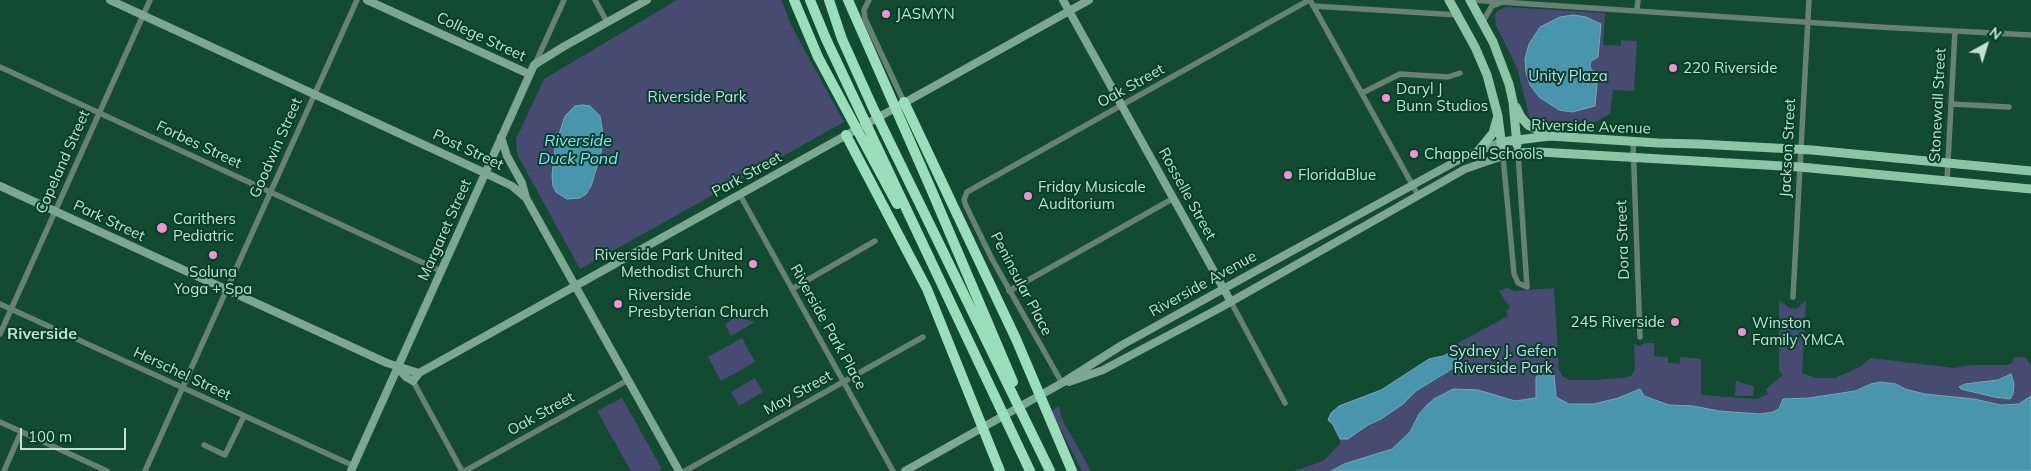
<!DOCTYPE html>
<html>
<head>
<meta charset="utf-8">
<style>
  body { margin:0 }
  #map { position:relative; width:2031px; height:471px; overflow:hidden; background:#134a32; font-family:Mulish,sans-serif }
  canvas { display:block }
  .north { position:absolute; left:1961px; top:20px; width:50px; height:50px; -webkit-text-stroke:4px #043f28; paint-order:stroke; rotate:39deg; font-size:14px; font-weight:700; line-height:20px; text-align:center; color:#c5e0d1 }
  .north::after { content:''; display:block; margin:auto; width:18px; height:22px; background:#c5e0d1; clip-path:polygon(50% 0,100% 100%,50% 72%,0 100%) }
  .scale { position:absolute; left:20px; top:428px; width:106px; height:22px; box-sizing:border-box; border:2px solid #c5e0d1; border-top:0; padding-left:6px; font-size:15px; line-height:18px; white-space:nowrap; color:#c5e0d1; -webkit-text-stroke:4px #043f28; paint-order:stroke }
</style>
</head>
<body>
<div id="map">
<canvas width="2031" height="471"></canvas>
<div class="north">N</div>
<div class="scale">100 m</div>
</div>
<script>
const ctx = document.querySelector('canvas').getContext('2d');
ctx.lineJoin = 'round';
function fillPath(path, color) {
  ctx.fillStyle = color;
  ctx.fill(path, 'evenodd');
}
function shape(rows) {
  const path = new Path2D();
  for (const r of rows) {
    path.moveTo(r[0], r[1]);
    for (let i = 2; i < r.length; i += 2) path.lineTo(r[i], r[i + 1]);
  }
  return path;
}
function strokePath(path, color, width, dash) {
  ctx.strokeStyle = color;
  ctx.lineWidth = width;
  ctx.lineCap = dash ? 'butt' : 'round';
  ctx.setLineDash(dash || []);
  ctx.stroke(path);
}
function drawText(font, color, halo, rows, align = 'center') {
  ctx.font = font + ' Mulish,sans-serif';
  ctx.lineWidth = 4;
  ctx.setLineDash([]);
  ctx.textBaseline = 'middle';
  ctx.strokeStyle = halo;
  ctx.fillStyle = color;
  for (const [text, x, y, turn = 0] of rows) {
    ctx.save();
    ctx.translate(x, y);
    ctx.rotate((+turn || 0) * Math.PI / 180);
    ctx.textAlign = isNaN(turn) ? turn : align;
    if (halo) ctx.strokeText(text, 0, 0);
    ctx.fillText(text, 0, 0);
    ctx.restore();
  }
}
fillPath(shape([
  [677,0,781,0,793,29,844,122,580,269,517,154,516,139,544,79],
  [1506,7,1605,13,1603,45,1621,46,1621,40,1637,41,1634,91,1613,90,1610,114,1593,123,1584,125,1544,123,1532,120,1529,115,1517,68,1496,25,1495,15,1497,11],
  [1507,288,1515,291,1554,288,1559,370,1562,376,1569,380,1597,380,1629,377,1632,375,1635,369,1634,344,1639,346,1645,343,1654,343,1654,356,1668,357,1668,363,1680,364,1680,357,1701,359,1701,395,1757,399,1768,394,1766,389,1783,375,1779,371,1779,300,1789,308,1796,309,1806,300,1802,373,1816,378,1835,378,1860,367,1871,358,1954,368,1972,365,2007,365,2012,363,2014,357,2026,358,2031,365,2031,396,2019,404,2001,405,1974,399,1925,394,1905,389,1896,384,1871,384,1855,391,1809,398,1784,399,1779,409,1773,412,1760,414,1719,411,1693,406,1669,405,1644,396,1640,389,1618,398,1594,404,1569,404,1556,397,1554,375,1536,377,1536,398,1515,402,1478,390,1419,414,1410,432,1392,449,1344,464,1331,471,1294,471,1323,461,1340,444,1340,439,1348,439,1368,425,1381,419,1403,403,1416,391,1455,367,1460,349,1456,344,1508,316,1506,311,1510,308,1499,291],
  [736,317,755,322,731,336,725,324],
  [742,338,755,362,721,381,708,357],
  [755,378,763,392,739,406,731,392],
  [1736,381,1754,386,1753,396,1735,396],
  [622,398,662,469,658,471,631,471,597,411],
  [1059,406,1062,419,1091,471,1082,471,1051,411]
]), '#484b71');
const water = shape([
  [1573,15,1586,17,1601,24,1598,57,1591,61,1590,65,1591,70,1598,73,1595,106,1572,112,1559,110,1539,97,1530,85,1526,72,1525,59,1529,44,1540,27,1560,17,1573,15],
  [583,105,590,106,600,116,603,135,601,153,591,186,586,194,580,198,567,199,556,192,553,186,552,176,555,147,565,116,575,106,583,105],
  [1457,349,1462,350,1462,354,1455,367,1416,391,1403,404,1381,419,1368,425,1348,439,1340,439,1333,425,1328,420,1331,413,1339,406,1381,390,1429,359,1443,356,1457,349],
  [1545,371,1552,372,1554,375,1556,397,1569,404,1594,404,1618,398,1640,389,1644,396,1669,405,1693,406,1719,411,1760,414,1773,412,1779,409,1783,399,1809,398,1855,391,1871,384,1880,382,1896,384,1905,389,1925,394,1974,399,2001,405,2019,404,2031,396,2031,471,1331,471,1344,464,1392,449,1410,432,1419,414,1427,405,1434,399,1453,389,1478,390,1515,401,1536,398,1536,377,1539,374,1545,371],
  [2011,374,2014,384,2013,394,2010,399,1994,397,1961,389,1959,387,1965,384,1998,380,2011,374]
]);
fillPath(water, '#4895ad');
strokePath(water, '#6eacb8', 1);
strokePath(shape([
  [595,0,607,22],
  [869,0,864,10,865,19,904,102],
  [1310,0,1418,195],
  [1470,0,1879,27,2031,35],
  [1313,6,1458,15],
  [1637,10,1638,0],
  [1482,23,1492,6,1500,3],
  [535,64,564,0],
  [0,67,441,271],
  [1362,93,1400,74,1448,77,1460,73],
  [1951,104,2009,107],
  [1633,141,1640,337],
  [1503,156,1514,274,1518,283,1527,287,1518,153],
  [1947,180,1955,31],
  [740,195,893,471],
  [792,289,875,241],
  [1009,291,1174,198],
  [1793,297,1809,0],
  [1231,302,1285,403],
  [0,304,354,466],
  [0,334,150,0],
  [413,381,462,471],
  [1062,383,992,259,966,206,964,200,967,192,1309,0],
  [0,422,107,471],
  [204,445,225,455,244,416],
  [4,471,21,432],
  [145,471,357,0],
  [465,471,628,380],
  [685,471,923,337]
]), '#678273', 5.5);
strokePath(shape([
  [110,0,485,173,512,186,526,198,679,471],
  [367,0,529,74],
  [1063,0,1231,302],
  [501,137,507,156,522,183,526,198],
  [0,186,387,363,419,373],
  [398,368,406,377,413,381,419,373,1089,0],
  [1069,382,1103,370,1218,309,1465,169,1503,156],
  [351,471,534,65,563,47,647,0],
  [905,471,1062,383,1122,345,1272,262,1462,158,1501,142]
]), '#7da790', 8);
strokePath(shape([
  [1449,0,1475,47,1487,75,1498,116,1503,156,1518,153,1539,152,1800,167,2031,189],
  [1470,0,1493,42,1509,84,1513,102,1517,145],
  [1516,107,1521,117,1528,125,1548,135],
  [1501,142,1550,136,1658,143,1698,144,1812,150,2031,171],
  [1479,150,1493,133,1497,119]
]), '#8dc4a6', 9);
strokePath(shape([
  [794,0,818,57,897,204],
  [810,0,826,39,1030,471],
  [829,0,842,39,873,108,1050,471],
  [848,0,931,189,1013,382],
  [904,102,1016,339,1072,471],
  [846,135,927,289,1000,471]
]), '#9bdeba', 10);
for (const [x, y, r, color] of [
  [886,14,5,"#f491d3"],
  [1673,68,5,"#f491d3"],
  [1386,98,5,"#f491d3"],
  [1414,154,5,"#f491d3"],
  [1288,175,5,"#f491d3"],
  [1028,196,5,"#f491d3"],
  [162,228,6,"#f491d3"],
  [213,255,5,"#f491d3"],
  [753,264,5,"#f491d3"],
  [618,304,5,"#f491d3"],
  [1675,322,5,"#f491d3"],
  [1742,332,5,"#f491d3"]
]) {
  const dot = new Path2D();
  dot.arc(x, y, r, 0, 2 * Math.PI);
  ctx.fillStyle = color;
  ctx.fill(dot);
  strokePath(dot, '#043f28', 2);
}
drawText('15px', '#c5e0d1', '#043f28', [
  ["JASMYN",896,14],
  ["220 Riverside",1683,68],
  ["Daryl J",1396,89],
  ["Bunn Studios",1396,106],
  ["Chappell Schools",1424,154],
  ["FloridaBlue",1298,175],
  ["Friday Musicale",1038,187],
  ["Auditorium",1038,204],
  ["Carithers",173,219],
  ["Pediatric",173,236],
  ["Riverside Park United",743,255,"right"],
  ["Methodist Church",743,272,"right"],
  ["Soluna",213,272,"center"],
  ["Yoga + Spa",213,289,"center"],
  ["Riverside",628,295],
  ["Presbyterian Church",628,312],
  ["245 Riverside",1665,322,"right"],
  ["Winston",1752,323],
  ["Family YMCA",1752,340]
], 'left');
drawText('15px', '#c5e0d1', '#043f28', [
  ["College Street",481,37,25],
  ["Oak Street",1131,86,-29],
  ["Stonewall Street",1938,105,-87],
  ["Riverside Avenue",1591,127,2],
  ["Forbes Street",199,145,25],
  ["Goodwin Street",276,148,-66],
  ["Jackson Street",1788,148,-87],
  ["Post Street",468,150,25],
  ["Copeland Street",63,162,-66],
  ["Park Street",747,175,-29],
  ["Rosselle Street",1187,194,61],
  ["Park Street",109,221,25],
  ["Margaret Street",445,230,-66],
  ["Dora Street",1623,240,-92],
  ["Peninsular Place",1021,284,62],
  ["Riverside Avenue",1203,284,-29],
  ["Riverside Park Place",828,327,61],
  ["Herschel Street",182,374,25],
  ["May Street",798,393,-29],
  ["Oak Street",541,414,-29]
]);
drawText('15px', '#cfd3f4', '#043f28', [
  ["Unity Plaza",1568,76],
  ["Riverside Park",697,97],
  ["Sydney J. Gefen",1503,351],
  ["Riverside Park",1503,368]
]);
drawText('italic 16px', '#8ce2fd', '#043f28', [
  ["Riverside",578,141],
  ["Duck Pond",578,159]
]);
drawText('bold 16px', '#c5e0d1', '#043f28', [
  ["Riverside",42,334]
]);
</script>
</body>
</html>
